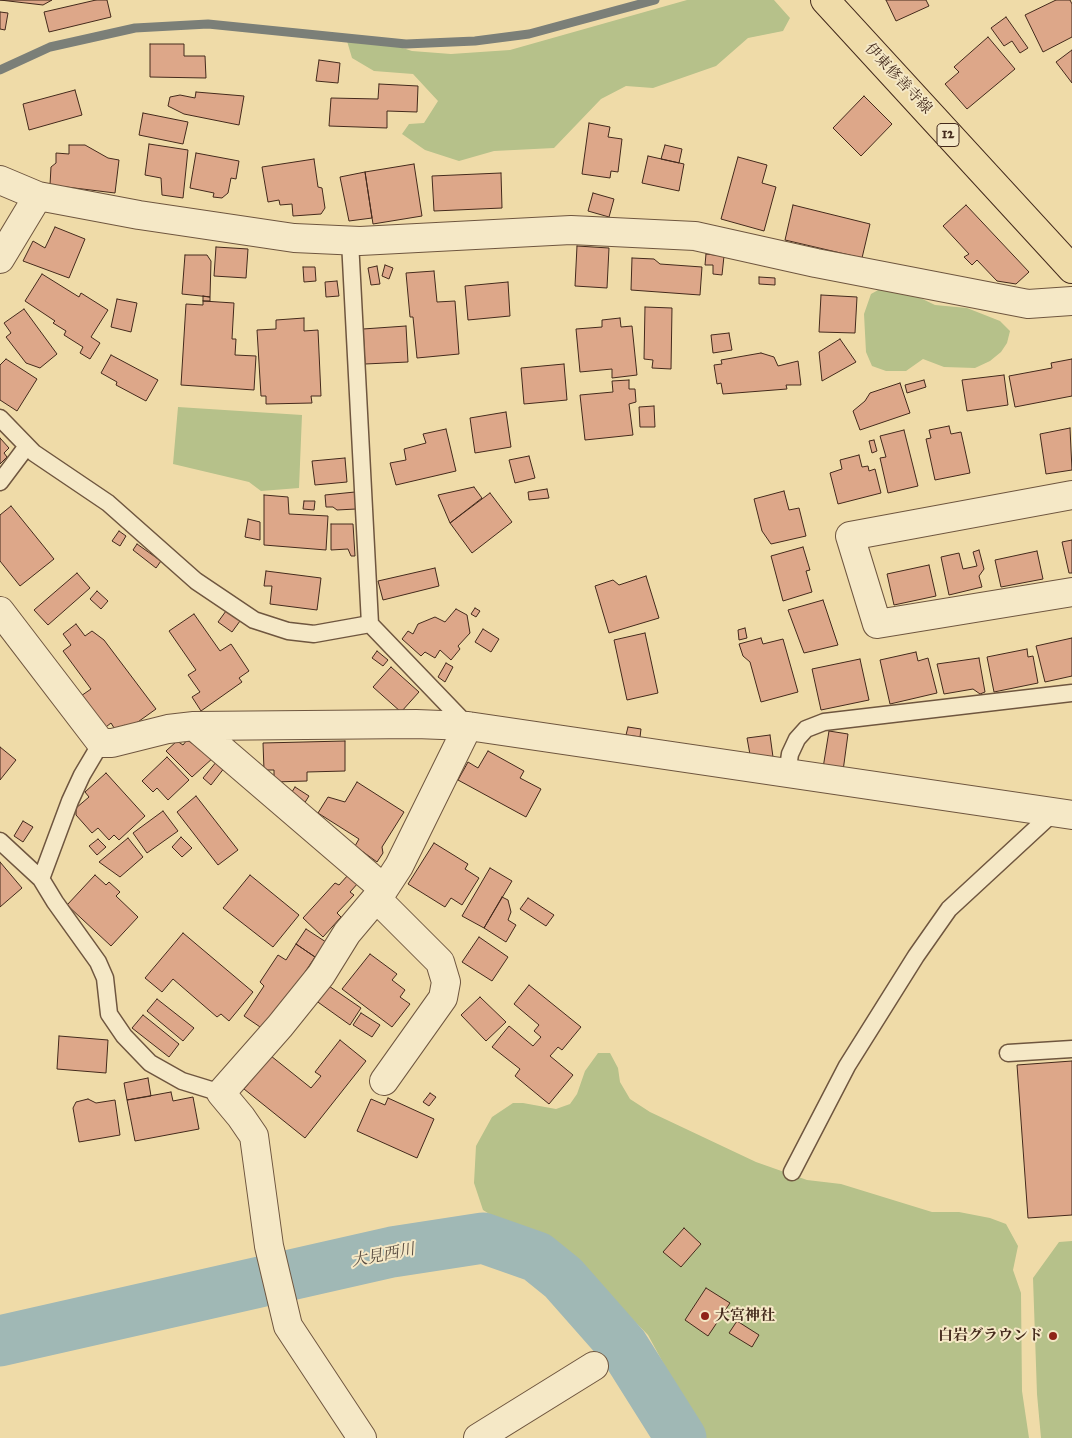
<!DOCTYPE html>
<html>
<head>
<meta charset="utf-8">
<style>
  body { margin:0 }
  canvas { display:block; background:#efdba8 }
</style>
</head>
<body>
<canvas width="1072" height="1438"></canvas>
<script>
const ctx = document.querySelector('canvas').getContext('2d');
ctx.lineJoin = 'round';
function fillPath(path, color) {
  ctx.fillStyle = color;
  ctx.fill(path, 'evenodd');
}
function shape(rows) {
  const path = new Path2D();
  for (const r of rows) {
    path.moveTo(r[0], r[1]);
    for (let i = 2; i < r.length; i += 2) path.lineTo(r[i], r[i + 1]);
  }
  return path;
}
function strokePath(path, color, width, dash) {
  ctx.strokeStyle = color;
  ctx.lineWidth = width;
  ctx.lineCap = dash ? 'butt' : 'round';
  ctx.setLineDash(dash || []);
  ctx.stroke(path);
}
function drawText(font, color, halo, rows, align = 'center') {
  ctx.font = font + ' "IM FELL Great Primer","Noto Serif JP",serif';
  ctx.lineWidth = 4;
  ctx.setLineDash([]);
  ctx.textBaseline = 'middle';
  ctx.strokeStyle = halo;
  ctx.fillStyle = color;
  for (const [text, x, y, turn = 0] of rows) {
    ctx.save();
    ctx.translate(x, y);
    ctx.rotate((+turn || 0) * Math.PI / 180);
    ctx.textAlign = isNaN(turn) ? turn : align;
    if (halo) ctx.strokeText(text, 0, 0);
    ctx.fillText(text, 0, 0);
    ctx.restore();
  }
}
fillPath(shape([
  [687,0,774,0,790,18,783,31,748,38,716,66,653,88,626,86,601,99,554,148,494,151,459,161,425,150,402,134,409,124,424,123,438,101,413,74,374,71,352,58,347,41,378,40,412,51,451,54,510,50],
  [880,289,914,295,935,305,967,308,1000,321,1010,331,1007,343,1001,352,990,361,975,368,944,367,923,359,906,371,886,371,872,366,866,352,864,314,871,294],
  [178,407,302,415,299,488,261,491,249,482,173,464],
  [598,1053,610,1053,618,1068,620,1082,630,1099,650,1112,756,1162,807,1180,841,1184,932,1212,959,1212,990,1218,1006,1224,1018,1246,1013,1270,1021,1293,1022,1391,1029,1438,702,1438,692,1427,679,1392,648,1335,606,1292,562,1253,525,1230,504,1223,483,1210,474,1183,476,1146,492,1117,513,1103,523,1103,556,1109,570,1104,577,1094,585,1071],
  [1072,1241,1072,1438,1041,1438,1037,1394,1033,1278,1059,1242]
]), '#b6c18a');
strokePath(shape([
  [0,70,50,47,135,28,208,24,406,44,475,41,529,34,655,0]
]), '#7b7f78', 9);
strokePath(shape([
  [0,1341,392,1252,483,1238,537,1257,563,1278,623,1346,681,1438]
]), '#a0b8b5', 51);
const building = shape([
  [0,0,52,0,43,5,0,0],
  [96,0,107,0,111,17,49,32,44,12,96,0],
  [886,0,926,0,929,6,896,21,886,0],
  [1056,0,1070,0,1072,4,1072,37,1043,52,1025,15,1056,0],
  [0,12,8,13,5,30,0,29,0,12],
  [1006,17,1028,48,1020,53,1012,41,1004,46,991,28,1006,17],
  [988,37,1015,69,967,109,945,84,959,72,954,67,988,37],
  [150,44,184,44,184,56,205,56,206,78,150,77,150,44],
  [1072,50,1072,83,1056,62,1072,50],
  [319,60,340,63,338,83,316,81,319,60],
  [379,84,418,86,417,112,387,111,387,128,329,126,331,98,378,99,379,84],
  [75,90,82,115,29,130,23,104,75,90],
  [196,92,244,96,239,125,184,114,168,106,170,97,180,95,195,98,196,92],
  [864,96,892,124,861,156,833,128,864,96],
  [143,113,188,122,183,144,139,135,143,113],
  [589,123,610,127,608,137,622,139,618,172,611,171,610,178,582,174,589,123],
  [149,144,188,150,183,198,162,195,161,178,145,175,149,144],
  [69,145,85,145,108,158,119,160,115,193,50,185,51,167,56,163,56,153,69,154,69,145],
  [665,145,682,149,679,163,661,159,665,145],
  [196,153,239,161,236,179,231,178,228,193,222,198,213,197,214,193,190,188,196,153],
  [648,156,684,164,679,191,642,183,648,156],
  [738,157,767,165,762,183,776,187,764,231,721,219,738,157],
  [314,159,318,187,322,188,325,208,321,214,293,216,292,204,280,205,279,200,268,202,262,167,314,159],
  [414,164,422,216,373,224,365,172,414,164],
  [365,172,372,218,349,221,340,177,365,172],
  [501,173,502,208,434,211,432,176,501,173],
  [593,193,614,199,609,217,588,211,593,193],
  [793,205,870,224,862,258,785,240,793,205],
  [966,205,1029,272,1016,284,997,281,977,260,972,265,964,257,969,254,943,226,966,205],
  [55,227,85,239,69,278,23,261,33,241,45,248,55,227],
  [577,246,609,248,607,288,575,286,577,246],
  [216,247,248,249,246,278,214,276,216,247],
  [706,254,724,256,722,275,713,274,713,265,705,265,706,254],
  [185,255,207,255,211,261,210,297,182,294,185,255],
  [632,258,654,259,660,264,702,267,700,295,631,290,632,258],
  [385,265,393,268,389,279,382,276,385,265],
  [377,266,380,284,371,285,368,268,377,266],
  [303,267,315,267,316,281,304,282,303,267],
  [434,271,437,302,455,301,459,354,417,358,413,317,410,317,406,273,434,271],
  [42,274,79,297,81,293,108,310,91,337,100,343,90,359,80,353,83,347,64,335,66,331,53,323,55,321,25,301,42,274],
  [759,277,775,278,775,285,759,284,759,277],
  [337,281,339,296,326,297,325,282,337,281],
  [508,282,510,316,468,320,465,286,508,282],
  [821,295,857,297,855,333,819,332,821,295],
  [203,296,210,297,210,301,203,301,203,296],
  [117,299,137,303,131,332,111,327,117,299],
  [203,301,234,303,232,339,236,339,235,355,256,356,254,390,181,385,186,304,203,305,203,301],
  [645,307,672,308,671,369,652,368,653,360,644,359,645,307],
  [24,309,57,354,40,368,26,363,6,337,11,333,4,323,24,309],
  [304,318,304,331,318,330,321,396,311,396,312,403,266,404,266,396,261,396,257,330,276,329,276,320,304,318],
  [620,318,621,327,632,326,637,375,612,378,612,369,580,372,576,329,602,327,602,320,620,318],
  [406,326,408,362,365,364,363,329,406,326],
  [729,333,732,350,713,353,711,335,729,333],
  [840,339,856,362,822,381,819,352,840,339],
  [761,353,774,357,778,366,798,361,801,385,786,385,787,389,723,394,721,383,717,384,714,365,722,364,721,360,761,353],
  [111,355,158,380,146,401,116,385,117,382,101,373,111,355],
  [6,359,37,379,17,411,0,400,0,365,6,359],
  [1072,359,1072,396,1015,407,1009,376,1052,368,1051,363,1072,359],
  [564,364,567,400,524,404,521,368,564,364],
  [1004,375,1008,405,967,411,962,380,1004,375],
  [629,380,629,389,635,389,636,402,629,404,633,435,585,440,580,395,613,392,612,381,629,380],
  [924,380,926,387,907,393,905,385,924,380],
  [900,383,910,413,860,430,853,411,865,401,870,393,900,383],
  [654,406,655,427,640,427,639,407,654,406],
  [506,412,511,447,475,453,470,418,506,412],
  [949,426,951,434,961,432,970,473,935,480,926,439,931,438,929,430,949,426],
  [1070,428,1072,470,1046,474,1040,434,1070,428],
  [446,429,456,471,396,485,390,463,406,460,404,449,426,443,423,434,446,429],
  [904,430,918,486,888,493,880,458,886,457,880,436,904,430],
  [0,438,9,448,4,453,7,457,0,464,0,438],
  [874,440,877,451,872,453,869,441,874,440],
  [859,455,862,467,868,466,869,471,875,469,881,493,838,504,830,473,842,469,840,460,859,455],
  [529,456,535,478,515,483,509,460,529,456],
  [345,458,347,482,315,485,312,461,345,458],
  [474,487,482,498,450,523,438,495,474,487],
  [547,489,549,498,529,500,528,492,547,489],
  [784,491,789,510,799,508,806,536,771,544,762,531,754,499,784,491],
  [355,492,356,509,337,510,333,507,326,507,325,495,355,492],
  [490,493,512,522,472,553,450,523,490,493],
  [264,495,288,497,289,514,328,516,326,550,264,545,264,495],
  [304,501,315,501,314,510,303,509,304,501],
  [11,506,54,559,20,586,0,561,0,515,11,506],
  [248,519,260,522,260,540,245,537,248,519],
  [331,524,353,524,355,556,351,556,348,549,331,550,331,524],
  [119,531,126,536,120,546,112,541,119,531],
  [1072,540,1072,573,1069,573,1062,542,1072,540],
  [137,544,161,561,156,568,133,550,137,544],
  [803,547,810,570,806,571,812,592,783,601,771,556,803,547],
  [979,550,984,569,979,576,982,587,949,595,941,557,959,553,963,569,977,566,973,552,979,550],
  [1037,551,1043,579,1001,587,995,560,1037,551],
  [929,565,936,596,894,605,887,574,929,565],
  [435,568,439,586,383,600,378,581,435,568],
  [266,571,321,578,317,610,270,604,272,586,264,586,266,571],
  [77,573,90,588,48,625,34,610,77,573],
  [646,576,659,618,609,633,595,586,613,580,619,585,646,576],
  [97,591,108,601,101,609,90,599,97,591],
  [823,600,838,645,804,653,788,610,823,600],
  [475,608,480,611,476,617,471,614,475,608],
  [456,609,467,615,470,633,458,646,460,649,451,660,440,650,435,658,425,652,421,656,402,639,408,631,413,634,418,624,435,617,445,622,456,609],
  [226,611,240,621,232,632,218,622,226,611],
  [194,614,220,651,231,644,249,671,239,678,242,682,201,711,192,697,200,692,188,675,196,670,169,631,194,614],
  [76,624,85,636,92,631,104,640,156,709,128,729,125,725,116,731,111,723,102,730,78,698,91,689,63,651,71,645,63,634,76,624],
  [745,628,747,638,739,640,738,630,745,628],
  [483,629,499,639,491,652,475,642,483,629],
  [645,633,658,693,627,700,614,640,645,633],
  [761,638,763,644,783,639,798,692,761,702,750,662,743,656,739,644,761,638],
  [1072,638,1072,676,1045,682,1036,646,1072,638],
  [1027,649,1028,657,1033,656,1038,683,994,692,987,657,1027,649],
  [377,651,388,660,383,666,372,658,377,651],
  [916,652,918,661,928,658,937,693,890,704,880,660,916,652],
  [979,658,985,692,980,694,973,689,944,694,937,664,979,658],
  [860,659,869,700,821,710,812,669,860,659],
  [446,663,453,667,445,682,438,677,446,663],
  [391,667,419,692,401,712,373,687,391,667],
  [628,727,641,729,640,737,626,735,628,727],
  [829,731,848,734,843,771,823,768,829,731],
  [770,735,773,757,751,760,747,738,770,735],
  [187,740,214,757,192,777,166,751,177,741,183,745,187,740],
  [345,741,345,771,307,772,307,781,274,782,274,770,264,770,263,743,345,741],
  [0,747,16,760,0,780,0,747],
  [488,751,524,771,520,778,541,789,526,817,458,780,468,762,478,768,488,751],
  [167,757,189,780,168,800,157,788,153,792,142,781,167,757],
  [217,761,225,767,211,785,203,778,217,761],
  [106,773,145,816,119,840,114,835,109,840,98,828,92,833,76,815,76,808,89,797,85,792,106,773],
  [357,782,404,812,382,847,383,853,377,862,355,846,359,839,318,813,328,797,345,802,357,782],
  [295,787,309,796,304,804,290,795,295,787],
  [196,796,238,850,218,865,177,812,196,796],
  [163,811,178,831,147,853,133,833,163,811],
  [23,821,33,827,23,842,14,836,23,821],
  [181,837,192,848,182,857,172,847,181,837],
  [128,838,143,857,120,877,99,862,128,838],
  [98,839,106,847,97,855,89,846,98,839],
  [434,843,468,864,465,869,479,878,462,905,451,898,445,907,408,884,434,843],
  [0,862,22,888,0,907,0,862],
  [490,868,512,881,484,928,462,916,490,868],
  [349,874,359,882,350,892,354,895,337,913,341,917,323,937,303,918,335,883,339,885,349,874],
  [95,875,106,885,109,882,120,892,116,896,138,917,111,946,67,905,95,875],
  [250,875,299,915,273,947,223,908,250,875],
  [502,897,508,900,511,912,508,920,516,925,506,942,484,928,502,897],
  [528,898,554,915,546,926,520,909,528,898],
  [306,929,329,944,320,956,315,957,296,944,306,929],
  [183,933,253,992,229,1021,221,1014,217,1017,173,979,162,992,145,978,183,933],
  [479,937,508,957,492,981,462,962,479,937],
  [296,944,315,957,266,1031,244,1016,264,986,260,982,278,955,286,960,296,944],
  [370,954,397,974,392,980,405,990,400,997,410,1004,392,1027,342,989,370,954],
  [326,984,361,1008,350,1025,315,1000,326,984],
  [529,985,581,1027,562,1050,558,1047,550,1056,573,1075,549,1104,515,1076,520,1069,492,1047,509,1026,533,1046,541,1037,534,1031,539,1025,514,1004,529,985],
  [480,997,506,1022,486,1041,461,1015,480,997],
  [157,999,194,1028,183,1041,147,1011,157,999],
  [361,1013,380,1025,372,1037,353,1025,361,1013],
  [143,1015,179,1044,169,1057,132,1028,143,1015],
  [59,1036,108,1040,106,1073,57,1069,59,1036],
  [340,1040,366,1061,305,1138,244,1089,271,1056,311,1088,321,1076,315,1072,340,1040],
  [1072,1061,1072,1215,1028,1218,1017,1065,1072,1061],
  [148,1078,151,1096,127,1100,124,1083,148,1078],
  [171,1092,173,1101,193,1097,199,1129,135,1141,127,1100,171,1092],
  [430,1093,436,1097,429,1106,423,1102,430,1093],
  [388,1098,434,1119,417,1158,357,1131,371,1099,385,1105,388,1098],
  [88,1099,96,1103,115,1100,120,1135,79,1142,73,1108,76,1102,88,1099],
  [684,1228,701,1244,681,1267,663,1252,684,1228],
  [706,1288,730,1303,708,1336,685,1320,706,1288],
  [737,1321,759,1335,752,1347,729,1333,737,1321]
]);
fillPath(building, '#dda789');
strokePath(building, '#442a1c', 1);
const service = shape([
  [350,241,370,624,468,726],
  [0,418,34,453,108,503,196,581,254,620,288,631,314,634,370,624],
  [0,482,27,446],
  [101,743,82,775,70,801,41,879,55,902,98,962,105,978,109,1014,124,1036,150,1063,182,1081,221,1093],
  [787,774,790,754,797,739,806,729,824,722,1072,693],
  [0,841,41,879],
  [1008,1053,1072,1049],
  [792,1172,847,1066,916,956,949,909,1054,812]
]);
const minor = shape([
  [0,180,38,196,139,215,294,238,360,241,571,230,695,236,816,263,1028,304,1072,301],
  [0,259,38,196],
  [1072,495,850,536,877,624,1072,592],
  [0,611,101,743,112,743,168,729,194,726,416,724,468,726,1072,815],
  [194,726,384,889],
  [377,899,440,962,446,982,443,998,384,1081],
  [362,1438,288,1326,269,1246,254,1136,241,1117,221,1093,280,1026,321,975,347,933,384,889,399,866,468,726],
  [478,1438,594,1366]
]);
const primary = shape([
  [825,0,1072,269]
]);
strokePath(service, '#6f563f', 19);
strokePath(minor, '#6f563f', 30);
strokePath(primary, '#442a1c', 30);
strokePath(service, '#f5e8c6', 16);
strokePath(minor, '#f5e8c6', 28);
strokePath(primary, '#efdba8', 28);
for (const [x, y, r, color] of [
  [705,1316,5,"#8f2418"],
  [1053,1336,5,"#8f2418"]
]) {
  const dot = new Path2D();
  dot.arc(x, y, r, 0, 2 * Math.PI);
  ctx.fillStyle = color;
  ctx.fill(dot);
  strokePath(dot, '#f5e8c6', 2);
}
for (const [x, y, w] of [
  [948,135,22]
]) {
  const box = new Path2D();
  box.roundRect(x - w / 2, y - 11.5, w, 23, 4);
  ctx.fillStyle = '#f5e8c6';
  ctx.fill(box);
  strokePath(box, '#442a1c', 1);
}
drawText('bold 14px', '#442a1c', null, [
  ["12",948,135]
]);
drawText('15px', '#442a1c', '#f5e8c6', [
  ["伊東修善寺線",898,79,47]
]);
drawText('bold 15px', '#442a1c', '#f5e8c6', [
  ["大宮神社",715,1316],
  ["白岩グラウンド",1043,1336,"right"]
], 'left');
drawText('italic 16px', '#5b4e42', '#f5e8c6', [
  ["大見西川",383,1256,-11]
]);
</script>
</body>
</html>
